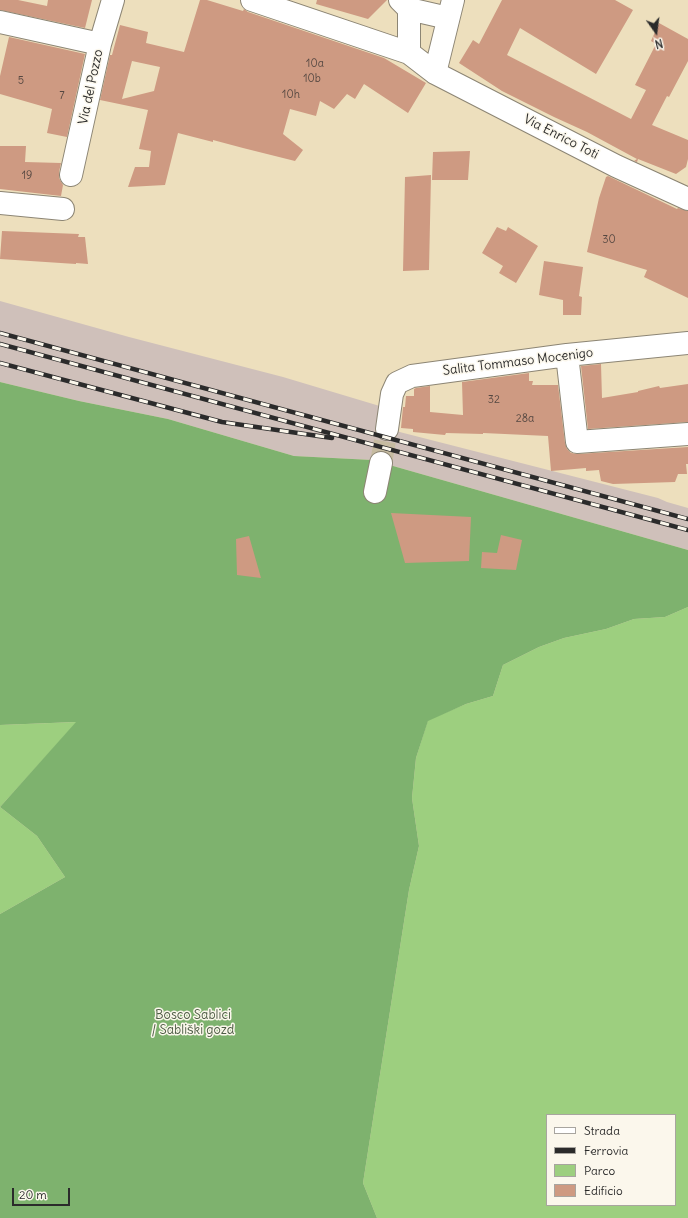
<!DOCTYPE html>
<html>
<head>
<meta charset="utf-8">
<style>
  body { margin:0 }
  #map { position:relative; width:688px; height:1218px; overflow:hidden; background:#eddfbd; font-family:Delius,sans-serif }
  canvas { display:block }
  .legend { position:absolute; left:546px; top:1114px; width:130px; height:92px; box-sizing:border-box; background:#fbf7ec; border:1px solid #a8a59f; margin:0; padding:5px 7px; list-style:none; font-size:12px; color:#2b2b2b }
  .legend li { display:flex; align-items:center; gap:8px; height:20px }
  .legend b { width:20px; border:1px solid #a8a59f }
  .north { position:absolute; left:636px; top:12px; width:40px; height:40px; -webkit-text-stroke:3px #fbf7ec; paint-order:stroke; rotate:166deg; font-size:11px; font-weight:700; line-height:16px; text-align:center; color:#2b2b2b }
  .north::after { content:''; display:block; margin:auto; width:14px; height:18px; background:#2b2b2b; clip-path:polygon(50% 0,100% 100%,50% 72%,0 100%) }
  .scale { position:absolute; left:12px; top:1188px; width:58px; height:18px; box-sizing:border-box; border:2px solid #2b2b2b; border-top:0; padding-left:5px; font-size:12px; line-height:14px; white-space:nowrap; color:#2b2b2b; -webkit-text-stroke:3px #fbf7ec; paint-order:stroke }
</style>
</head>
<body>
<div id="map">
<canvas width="688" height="1218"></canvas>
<ul class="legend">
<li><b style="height:5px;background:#fff"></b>Strada</li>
<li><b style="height:5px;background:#2b2b2b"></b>Ferrovia</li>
<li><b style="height:11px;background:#9dcf7f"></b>Parco</li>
<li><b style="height:11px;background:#ce9a82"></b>Edificio</li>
</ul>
<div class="north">N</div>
<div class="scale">20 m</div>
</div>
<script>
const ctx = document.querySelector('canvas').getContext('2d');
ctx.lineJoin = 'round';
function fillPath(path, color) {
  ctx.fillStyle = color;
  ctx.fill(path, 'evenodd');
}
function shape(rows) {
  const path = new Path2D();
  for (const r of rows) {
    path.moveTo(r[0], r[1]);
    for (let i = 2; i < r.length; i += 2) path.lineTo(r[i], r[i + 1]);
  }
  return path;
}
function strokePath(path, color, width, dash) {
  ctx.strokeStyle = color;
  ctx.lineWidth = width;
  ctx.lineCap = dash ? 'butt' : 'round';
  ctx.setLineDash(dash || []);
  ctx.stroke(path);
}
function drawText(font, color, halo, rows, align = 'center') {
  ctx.font = font + ' Delius,sans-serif';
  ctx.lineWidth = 3;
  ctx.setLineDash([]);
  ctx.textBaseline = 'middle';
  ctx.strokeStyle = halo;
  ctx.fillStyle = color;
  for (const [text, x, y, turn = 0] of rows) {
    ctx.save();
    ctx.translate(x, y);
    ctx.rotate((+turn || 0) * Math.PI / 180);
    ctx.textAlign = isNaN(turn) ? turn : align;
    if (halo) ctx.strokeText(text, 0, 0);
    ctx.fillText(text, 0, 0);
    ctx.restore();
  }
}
fillPath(shape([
  [0,301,129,337,283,377,383,407,384,428,658,498,667,502,688,508,688,550,372,460,294,456,168,419,79,401,0,382]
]), '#cfc0ba');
fillPath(shape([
  [688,607,688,1218,377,1218,363,1183,409,890,419,846,412,798,416,758,428,720,466,704,493,696,503,665,539,647,564,638,606,629,634,619,665,617],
  [547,1115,675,1115,675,1205,547,1205],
  [77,722,0,807,0,725],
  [0,807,37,836,65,877,0,914]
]), '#9dcf7f');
fillPath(shape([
  [0,382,79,401,168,419,294,456,372,460,688,550,688,607,665,617,634,619,606,629,564,638,539,647,503,665,493,696,466,704,428,721,416,758,412,798,419,846,409,890,363,1183,377,1218,0,1218,0,914,65,877,37,836,0,807,76,722,0,725]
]), '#7eb26e');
fillPath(shape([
  [0,0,18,0,47,6,48,0,92,0,85,28,0,10],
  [200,0,207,0,243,11,244,9,248,12,384,58,426,83,408,113,364,84,355,99,347,94,334,109,320,101,316,116,290,109,283,134,303,150,295,161,243,148,213,140,213,142,178,133,165,185,128,187,135,167,149,167,151,151,139,149,148,110,100,100,110,55,112,55,120,25,148,32,146,43,184,52],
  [132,61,160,67,154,91,122,99],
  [317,0,387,0,368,19,316,4],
  [502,0,615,0,633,10,596,74,520,28,507,55,631,119,646,90,635,85,656,44,651,41,659,23,688,39,688,61,669,97,667,96,652,125,688,140,688,159,686,167,676,174,638,159,637,162,634,161,637,159,587,132,554,117,502,91,459,63,473,40,479,44],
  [9,37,85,54,67,137,47,133,52,109,0,94,0,76],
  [0,146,26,146,25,162,61,163,59,172,59,178,63,185,61,196,0,189],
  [470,151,468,180,432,180,433,152],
  [431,175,429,270,403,271,405,177],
  [608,176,677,209,678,208,688,211,688,298,644,277,647,270,587,252,599,198,606,177],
  [497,227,506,231,508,227,538,246,516,283,499,273,503,266,482,253],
  [2,231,79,234,78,237,85,237,88,264,76,263,76,264,0,259],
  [544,261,583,267,579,296,582,297,581,315,563,315,563,300,539,295],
  [601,364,602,398,638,392,638,391,659,386,660,388,688,384,688,422,588,429,581,366],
  [529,373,529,381,533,381,532,385,558,385,565,443,567,449,571,453,578,454,688,447,688,464,686,464,687,474,678,474,675,482,613,484,601,481,599,470,586,471,586,468,551,471,548,436,483,433,483,434,446,433,445,435,413,432,413,429,401,428,403,407,405,407,406,396,414,396,414,389,416,388,430,386,430,412,463,415,462,382],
  [391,513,471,517,469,561,405,563],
  [501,535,522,540,516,570,481,568,482,552,497,553],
  [249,536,261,578,237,575,236,539]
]), '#ce9a82');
strokePath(shape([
  [381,463,387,429]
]), '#c6bba0', 22, [22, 11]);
const minor = shape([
  [252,0,409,53,435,73,616,166,688,199],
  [400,0,409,9,409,53],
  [409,9,448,18],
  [0,22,100,44],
  [435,73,453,0],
  [71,175,100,44,113,0],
  [0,203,63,209],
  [567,355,577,442,688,434],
  [387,429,392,394,397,383,412,376,567,355,688,343],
  [375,492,381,463]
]);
strokePath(minor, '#8c8574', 24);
strokePath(minor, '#fff', 22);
const rail = shape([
  [0,333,688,519],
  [0,344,688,530],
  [0,363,222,422,332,438]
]);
strokePath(rail, '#2b2b2b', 4.5);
strokePath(rail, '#fbf7ec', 3, [9]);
drawText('11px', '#544741', null, [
  ["10a",315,64],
  ["10b",312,79],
  ["5",21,81],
  ["10h",291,95],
  ["7",62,96],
  ["19",27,176],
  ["30",609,240],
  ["32",494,400],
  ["28a",525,419]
]);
drawText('13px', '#2b2b2b', '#fbf7ec', [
  ["Via del Pozzo",91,87,-78],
  ["Via Enrico Toti",561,137,27],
  ["Salita Tommaso Mocenigo",518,362,-7]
]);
drawText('13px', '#4d5c44', '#fbf7ec', [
  ["Bosco Sablici",193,1015],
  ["/ Sabliški gozd",193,1030]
]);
</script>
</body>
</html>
